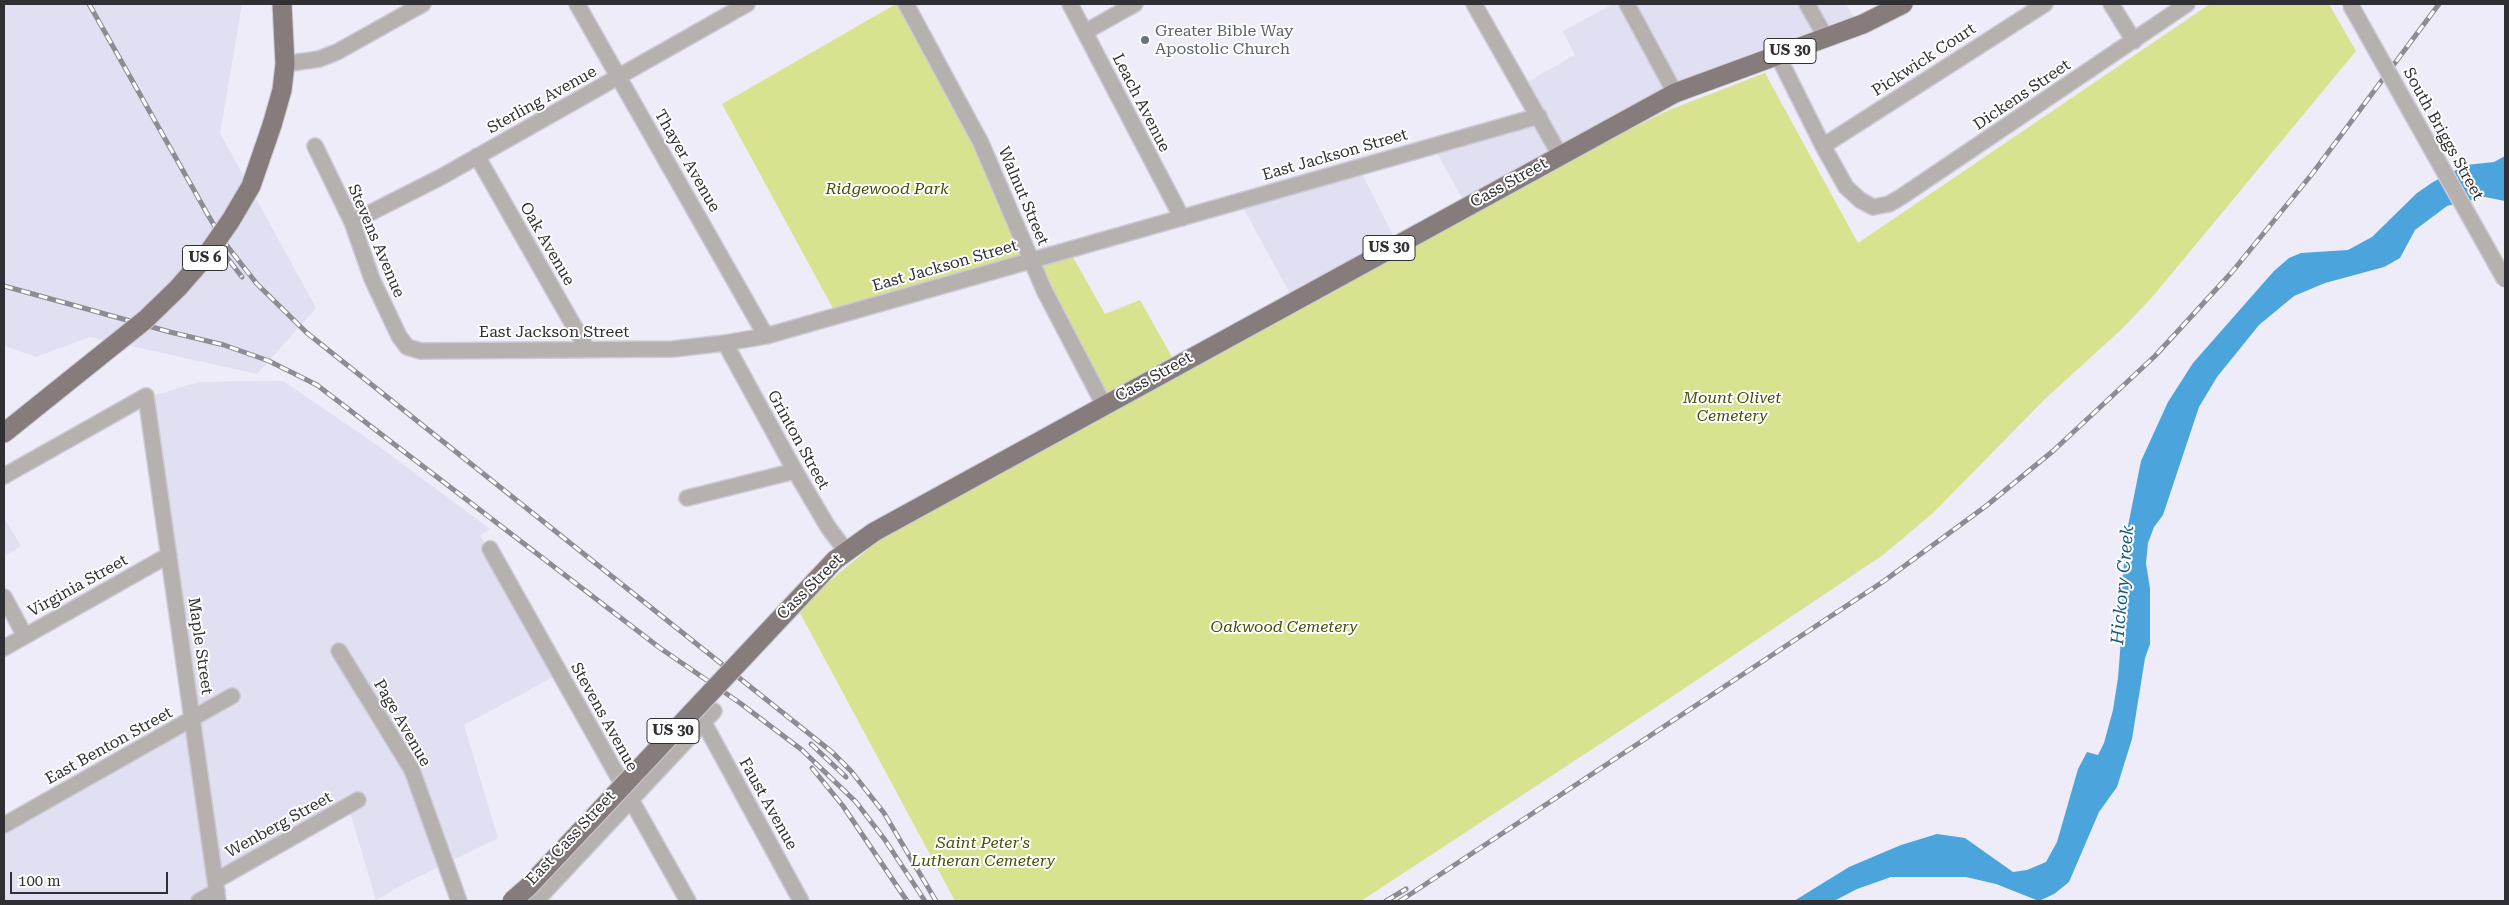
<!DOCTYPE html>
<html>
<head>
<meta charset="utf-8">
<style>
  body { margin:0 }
  #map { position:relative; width:2509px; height:905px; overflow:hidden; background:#edecf8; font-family:"Roboto Serif",serif }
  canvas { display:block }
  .frame { position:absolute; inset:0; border:5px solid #302f34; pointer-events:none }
  .scale { position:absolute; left:10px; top:872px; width:158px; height:22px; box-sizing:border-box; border:2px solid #302f34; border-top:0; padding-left:6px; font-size:15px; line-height:18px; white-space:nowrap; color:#302f34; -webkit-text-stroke:4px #fff; paint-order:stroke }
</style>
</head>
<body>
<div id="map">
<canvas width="2509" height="905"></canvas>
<div class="frame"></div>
<div class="scale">100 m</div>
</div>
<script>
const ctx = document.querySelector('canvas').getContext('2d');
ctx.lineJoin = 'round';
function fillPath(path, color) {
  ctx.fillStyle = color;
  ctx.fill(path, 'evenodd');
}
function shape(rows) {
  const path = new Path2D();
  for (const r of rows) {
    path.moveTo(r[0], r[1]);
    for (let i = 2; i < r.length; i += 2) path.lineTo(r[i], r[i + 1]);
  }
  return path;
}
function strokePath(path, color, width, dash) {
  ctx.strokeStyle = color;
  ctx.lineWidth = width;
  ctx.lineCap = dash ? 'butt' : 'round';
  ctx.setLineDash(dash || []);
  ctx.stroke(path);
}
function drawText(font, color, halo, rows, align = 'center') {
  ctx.font = font + ' "Roboto Serif",serif';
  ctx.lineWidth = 4;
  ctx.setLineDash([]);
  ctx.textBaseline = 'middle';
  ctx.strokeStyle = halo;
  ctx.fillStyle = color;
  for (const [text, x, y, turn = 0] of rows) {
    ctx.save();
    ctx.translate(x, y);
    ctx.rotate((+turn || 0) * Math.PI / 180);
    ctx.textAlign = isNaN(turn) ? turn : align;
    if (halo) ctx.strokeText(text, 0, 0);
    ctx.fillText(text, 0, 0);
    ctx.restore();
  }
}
fillPath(shape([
  [4,4,242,4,220,133,316,308,257,374,90,337,36,357,4,346],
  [1613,4,1846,4,1858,24,1776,55,1560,155,1522,85,1575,55,1563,31],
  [1538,117,1559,155,1466,205,1433,146],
  [1359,167,1397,243,1293,299,1240,202],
  [283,381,377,445,490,529,480,535,557,675,464,725,498,838,404,884,376,900,349,809,218,881,149,397,199,382],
  [4,518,21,546,4,556],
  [193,720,216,890,197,901,4,901,4,826]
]), '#e1dff2');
fillPath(shape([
  [896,4,903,4,980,142,1030,259,836,314,722,104],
  [2210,4,2329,4,2356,51,2154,295,2124,327,2046,398,1933,513,1883,555,1664,702,1361,901,955,901,800,613,825,585,872,546,889,534,1625,132,1669,110,1765,73,1858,243],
  [1069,250,1105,314,1140,300,1176,364,1104,403,1032,260]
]), '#d9e38f');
fillPath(shape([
  [2505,156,2505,201,2485,197,2447,206,2415,230,2400,258,2384,267,2325,283,2294,296,2259,325,2217,377,2199,407,2163,515,2154,527,2148,543,2146,563,2150,589,2150,644,2145,658,2132,739,2117,787,2099,812,2069,882,2054,894,2039,901,1996,884,1966,877,1891,877,1857,889,1834,901,1794,901,1849,867,1901,845,1937,834,1965,838,2013,872,2027,870,2046,862,2057,842,2078,769,2087,752,2098,755,2104,743,2113,710,2118,678,2123,614,2121,592,2128,526,2141,461,2168,402,2193,363,2274,271,2289,258,2301,253,2348,250,2372,237,2417,193,2433,182,2466,165,2494,162]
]), '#4ca4dd');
const minor = shape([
  [577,4,766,336],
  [906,4,981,143,1044,290,1104,405],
  [1070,4,1182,218],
  [1474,4,1560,155],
  [1627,4,1675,93],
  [1807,4,1826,38],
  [2111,4,2134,41],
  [1085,32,1135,4],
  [1778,56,1823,146,1846,187,1860,200,1873,207,1889,204,1901,197,2187,4],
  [285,64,319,59,337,52,423,4],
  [315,146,352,222,372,279,399,336,407,347,421,351,673,349,725,343,766,336,1539,116],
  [1823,146,2045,4],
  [477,156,587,349],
  [352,222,441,177,747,4],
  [725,343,795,471,828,527,846,551],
  [4,476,146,396,218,901],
  [687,498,795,471],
  [490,549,688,901],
  [4,597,25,636],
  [4,648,169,555],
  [339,651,412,770,459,901],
  [704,723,801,901],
  [4,825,232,696],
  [217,880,358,800],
  [199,901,217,891],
  [536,901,714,711]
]);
const major = shape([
  [272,125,282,90,285,64,282,4],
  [4,433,95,360],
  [835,560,874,532,1675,93,1863,24,1903,4]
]);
strokePath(minor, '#cbcad5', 18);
strokePath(major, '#cbcad5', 21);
strokePath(minor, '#b6b0af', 15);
strokePath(major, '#867c7b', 19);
const rail = shape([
  [89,4,208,215,224,242,257,284,307,333,832,752,851,771,884,813,936,901],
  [219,247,242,277],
  [4,286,170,332,224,345,269,361,317,385,660,648,740,703,802,750,856,802,885,840,925,901],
  [811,744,846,777],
  [812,768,843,806,907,901],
  [1386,901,1406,889],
  [1400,901,1884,581,1986,506,2053,451,2155,356,2232,272,2312,174,2439,4]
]);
strokePath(rail, '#8d8c95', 5);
strokePath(rail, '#fff', 3, [9]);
const minorBridge = shape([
  [2350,4,2505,280]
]);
const majorBridge = shape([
  [95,360,145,320,178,288,206,256,231,220,251,186,272,125],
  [512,901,528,887,835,560]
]);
strokePath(minorBridge, '#cbcad5', 18, []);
strokePath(majorBridge, '#cbcad5', 21, []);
strokePath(minorBridge, '#b6b0af', 15);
strokePath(majorBridge, '#867c7b', 19);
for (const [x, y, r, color] of [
  [1145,40,5,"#6b7280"]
]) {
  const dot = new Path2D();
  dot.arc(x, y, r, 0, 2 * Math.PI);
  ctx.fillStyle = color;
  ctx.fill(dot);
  strokePath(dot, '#fff', 2);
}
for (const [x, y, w] of [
  [1790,51,52],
  [1389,248,52],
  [205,258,45],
  [673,731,52]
]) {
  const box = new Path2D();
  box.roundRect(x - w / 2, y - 12.5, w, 25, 4);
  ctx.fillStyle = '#fff';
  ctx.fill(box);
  strokePath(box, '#302f34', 1);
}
drawText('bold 15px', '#302f34', null, [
  ["US 30",1790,51],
  ["US 30",1389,248],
  ["US 6",205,258],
  ["US 30",673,731]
]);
drawText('16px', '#5b616d', '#fff', [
  ["Greater Bible Way",1155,31],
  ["Apostolic Church",1155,49]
], 'left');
drawText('16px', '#302f34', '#fff', [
  ["Pickwick Court",1924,60,-33],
  ["Dickens Street",2022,95,-34],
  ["Sterling Avenue",542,100,-29],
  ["Leach Avenue",1141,103,63],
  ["South Briggs Street",2443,134,61],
  ["East Jackson Street",1335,155,-16],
  ["Thayer Avenue",687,161,60],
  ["Cass Street",1509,183,-29],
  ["Walnut Street",1023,196,67],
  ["Stevens Avenue",376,241,67],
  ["Oak Avenue",547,244,60],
  ["East Jackson Street",945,266,-16],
  ["East Jackson Street",554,332],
  ["Cass Street",1154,377,-29],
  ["Grinton Street",798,440,61],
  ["Virginia Street",78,586,-29],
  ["Cass Street",810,587,-45],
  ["Maple Street",200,646,82],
  ["Stevens Avenue",604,717,61],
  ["Page Avenue",402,723,60],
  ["East Benton Street",109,746,-29],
  ["Faust Avenue",768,804,61],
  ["Wenberg Street",279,825,-29],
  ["East Cass Street",571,838,-47]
]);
drawText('italic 16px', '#494e04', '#fff', [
  ["Ridgewood Park",887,189],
  ["Mount Olivet",1732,398],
  ["Cemetery",1732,416],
  ["Oakwood Cemetery",1284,627],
  ["Saint Peter's",983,843],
  ["Lutheran Cemetery",983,861]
]);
drawText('italic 18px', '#16587e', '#fff', [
  ["Hickory Creek",2123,585,-85]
]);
</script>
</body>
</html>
